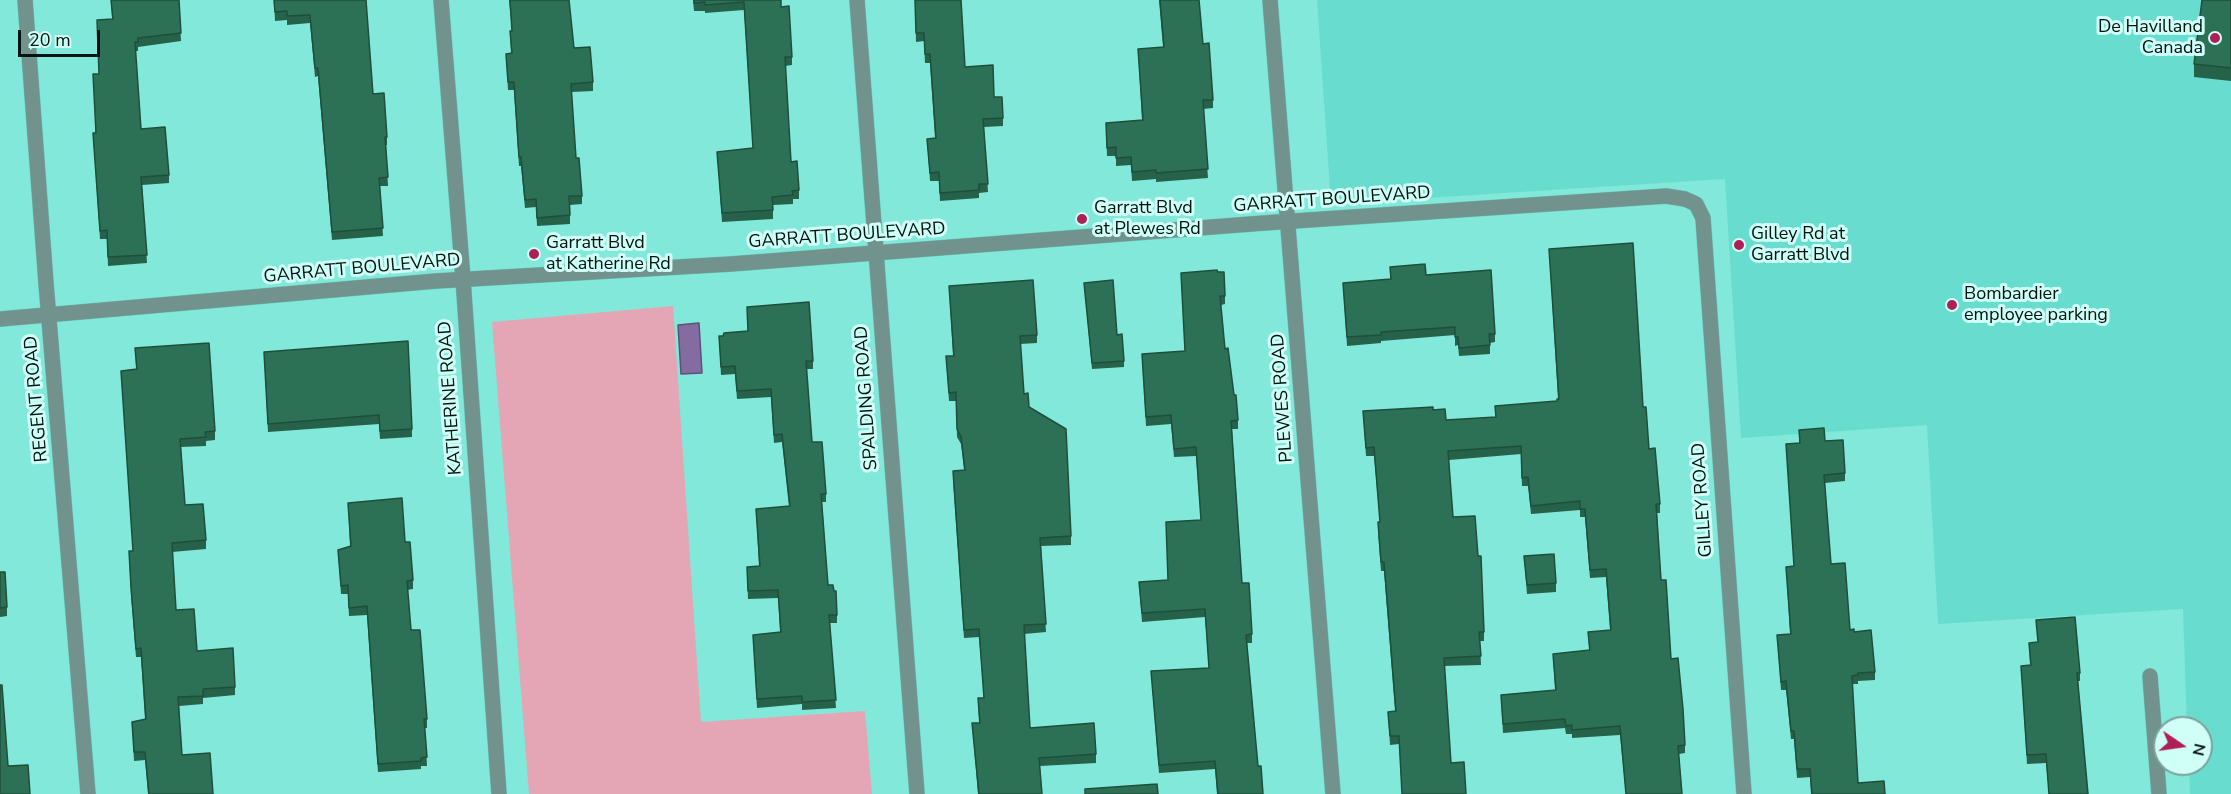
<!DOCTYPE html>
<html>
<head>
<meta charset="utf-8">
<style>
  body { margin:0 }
  #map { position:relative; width:2231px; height:794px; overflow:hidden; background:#81e8da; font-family:"Nunito Sans",sans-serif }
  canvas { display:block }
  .north { position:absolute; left:2153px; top:716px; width:60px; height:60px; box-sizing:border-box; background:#cffff7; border:2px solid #7ca19b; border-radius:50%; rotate:103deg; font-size:16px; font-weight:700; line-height:24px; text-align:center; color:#001310 }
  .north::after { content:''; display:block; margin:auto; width:21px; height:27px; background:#ae1f56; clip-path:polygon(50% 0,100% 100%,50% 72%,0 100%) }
  .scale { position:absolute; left:18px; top:30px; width:82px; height:27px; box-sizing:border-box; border:3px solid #001310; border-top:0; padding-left:8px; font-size:18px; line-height:21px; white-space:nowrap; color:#001310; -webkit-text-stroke:4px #cffff7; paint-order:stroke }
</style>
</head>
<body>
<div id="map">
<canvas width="2231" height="794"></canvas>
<div class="north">N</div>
<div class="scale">20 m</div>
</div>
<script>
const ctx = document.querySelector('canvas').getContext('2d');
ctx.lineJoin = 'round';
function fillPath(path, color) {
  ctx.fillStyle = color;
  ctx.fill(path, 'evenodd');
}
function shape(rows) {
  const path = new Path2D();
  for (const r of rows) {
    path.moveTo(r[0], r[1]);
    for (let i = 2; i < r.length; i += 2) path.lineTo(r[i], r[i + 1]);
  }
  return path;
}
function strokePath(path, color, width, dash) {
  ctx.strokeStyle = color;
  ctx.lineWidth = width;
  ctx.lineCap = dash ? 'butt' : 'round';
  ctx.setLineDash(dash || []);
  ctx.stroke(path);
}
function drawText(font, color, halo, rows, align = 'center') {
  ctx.font = font + ' "Nunito Sans",sans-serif';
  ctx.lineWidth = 6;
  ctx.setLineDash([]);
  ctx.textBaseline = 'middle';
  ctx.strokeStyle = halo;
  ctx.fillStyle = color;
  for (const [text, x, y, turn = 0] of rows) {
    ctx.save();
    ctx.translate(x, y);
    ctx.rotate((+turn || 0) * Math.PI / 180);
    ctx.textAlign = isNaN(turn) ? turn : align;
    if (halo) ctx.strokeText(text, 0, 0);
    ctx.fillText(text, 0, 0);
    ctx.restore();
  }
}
fillPath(shape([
  [1317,0,2231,0,2231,794,2190,794,2189,764,2201,764,2201,728,2187,728,2183,609,1938,624,1927,425,1741,438,1725,179,1331,204]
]), '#68ddcf');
fillPath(shape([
  [673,306,701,722,865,711,872,794,529,794,492,322]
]), '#e4a6b4');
const water = shape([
  [699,323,702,373,681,374,678,325,699,323]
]);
fillPath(water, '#846ca1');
strokePath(water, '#5c5176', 1.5);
const minor = shape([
  [25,0,46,283,88,794],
  [441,0,463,279,499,794],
  [857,0,917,794],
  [1270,0,1333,794],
  [0,319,436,281,731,264,1264,223,1666,196,1685,199,1696,204,1703,218,1744,794],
  [2150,676,2159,794]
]);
strokePath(minor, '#6ac2b6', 16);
strokePath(minor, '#71928d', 15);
fillPath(shape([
  [111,0,179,0,181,41,138,47,138,51,135,51,141,129,169,175,169,183,142,185,147,263,108,266,107,239,100,239,93,133,95,133,99,74,112,19],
  [274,0,366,0,373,94,387,137,387,145,386,145,388,186,380,186,383,236,332,240,318,76,315,77,310,23,287,25,287,20,275,21],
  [509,0,569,0,574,48,593,82,593,91,571,92,576,158,582,196,582,204,570,205,570,224,537,226,536,207,525,208,521,166,519,166,514,90,508,90,506,54,511,53,510,31,512,31],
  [693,0,781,0,781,7,792,57,792,65,785,66,791,162,799,190,799,199,793,199,793,204,773,205,773,219,722,222,717,152,753,148,744,10,705,13,705,11,694,11],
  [915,0,961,0,965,67,994,97,1003,118,1003,126,984,127,988,192,979,193,979,198,940,201,939,181,930,181,927,139,935,138,930,63,925,63,924,41,916,42],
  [1159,0,1199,0,1203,44,1213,100,1213,108,1203,109,1208,178,1156,182,1156,179,1132,181,1131,165,1116,166,1116,156,1107,156,1106,123,1142,120,1138,49,1163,47],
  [2231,0,2231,81,2194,77,2194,64],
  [1549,249,1643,407,1649,449,1660,504,1660,513,1657,513,1661,580,1671,659,1685,745,1685,753,1679,754,1682,794,1626,794,1620,735,1572,738,1572,734,1566,734,1565,728,1503,733,1501,695,1555,690,1553,654,1589,650,1588,632,1610,630,1606,577,1590,578,1585,517,1580,517,1580,510,1531,514,1528,486,1522,486,1521,454,1449,460,1453,517,1484,632,1484,641,1480,641,1481,665,1444,666,1451,763,1466,794,1402,794,1399,744,1390,745,1388,712,1395,711,1384,571,1381,571,1378,531,1378,522,1380,522,1374,456,1366,456,1363,411,1433,410,1446,420,1495,417,1495,406,1557,401,1558,399],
  [1390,267,1426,275,1495,334,1495,342,1490,343,1490,354,1459,356,1458,345,1455,346,1455,335,1381,341,1381,343,1347,346,1343,283,1390,279],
  [1218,272,1225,296,1225,304,1221,305,1225,349,1238,420,1238,429,1232,429,1242,583,1252,634,1252,643,1247,643,1258,766,1263,794,1217,794,1215,769,1159,773,1151,671,1209,668,1205,617,1142,622,1139,582,1168,580,1201,520,1196,456,1174,457,1171,424,1146,426,1142,354,1185,351,1181,273],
  [1084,283,1117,335,1124,361,1124,367,1092,369],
  [949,286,1037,335,1037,343,1020,344,1024,394,1071,536,1071,545,1041,546,1046,632,1024,634,1030,728,1096,754,1096,763,1040,766,1042,794,978,794,972,723,979,723,978,698,984,698,979,637,964,638,953,479,953,471,964,470,961,444,957,437,956,401,949,401,946,356,953,356],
  [719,336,723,336,813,361,813,369,806,369,812,442,826,494,826,502,822,502,828,585,837,615,837,623,830,623,836,708,802,710,802,704,757,708,753,635,780,632,778,598,748,599,747,567,759,567,756,509,789,507,782,442,774,443,771,397,737,399,735,374,721,375],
  [135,348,215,431,215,440,206,441,206,446,181,447,185,505,206,540,206,549,172,552,176,610,197,651,235,687,235,695,203,698,203,704,179,706,182,755,213,794,148,794,145,760,134,761,132,722,145,720,141,657,136,657,131,595,129,551,133,551,121,371,136,369],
  [264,352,412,429,412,437,380,439,379,424,268,432],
  [1799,430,1825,441,1845,473,1845,481,1825,483,1831,564,1850,630,1854,632,1875,672,1875,680,1858,681,1858,684,1852,684,1858,783,1885,794,1811,794,1810,777,1797,778,1794,739,1791,739,1786,690,1781,690,1777,635,1790,634,1786,567,1794,566,1786,444,1799,443],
  [348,503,405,542,413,580,413,589,407,590,411,630,427,719,427,728,425,728,427,766,421,766,421,769,378,772,367,615,349,616,348,594,341,594,338,550,350,546],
  [1524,556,1556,583,1556,592,1527,594],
  [0,572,7,607,7,616,0,617],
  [2036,620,2080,673,2080,681,2078,681,2088,794,2049,794,2046,763,2027,764,2021,666,2030,665,2029,643,2038,642]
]), '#26614a');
const building = shape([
  [111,0,179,0,181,33,138,38,138,42,135,42,141,129,165,127,169,175,141,177,147,255,108,257,107,230,100,231,93,133,96,133,93,74,99,74,97,20,113,19,111,0],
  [274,0,366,0,373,94,384,93,387,137,385,137,388,177,379,178,383,228,332,232,318,68,315,68,310,15,287,16,287,11,275,12,274,0],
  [510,0,569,0,574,48,590,47,593,82,571,84,576,158,579,158,582,196,569,196,570,215,537,218,536,199,525,200,521,157,519,157,514,82,508,82,506,54,512,53,510,31,512,31,510,0],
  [694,0,781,0,781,7,789,6,792,57,785,57,791,162,797,161,799,190,792,191,793,195,772,197,773,210,722,213,717,152,753,148,744,2,705,5,705,2,694,3,694,0],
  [915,0,961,0,965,67,993,65,994,97,1002,97,1003,118,983,119,988,184,979,184,979,190,940,193,939,172,930,173,927,139,936,138,930,54,925,54,924,33,916,33,915,0],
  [1160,0,1199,0,1203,44,1209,43,1213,100,1203,100,1208,169,1156,173,1156,170,1132,172,1131,157,1116,158,1116,147,1107,148,1106,123,1143,120,1138,49,1164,47,1160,0],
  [2202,0,2231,0,2231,68,2194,64,2202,0],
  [1633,243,1643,407,1646,407,1649,449,1655,448,1660,504,1656,504,1661,580,1666,580,1671,659,1678,658,1683,709,1685,745,1678,746,1682,794,1626,794,1620,726,1572,730,1572,725,1566,726,1565,719,1503,724,1501,695,1556,690,1553,654,1590,650,1588,632,1611,630,1606,569,1590,570,1585,509,1580,509,1580,501,1531,506,1528,477,1522,478,1521,446,1448,451,1453,517,1475,516,1478,556,1481,556,1484,632,1479,632,1481,656,1444,658,1451,763,1464,762,1466,794,1402,794,1399,736,1390,736,1388,712,1396,711,1384,562,1381,562,1378,522,1380,522,1374,447,1366,448,1363,411,1433,407,1433,410,1445,409,1446,420,1496,417,1495,406,1557,401,1557,399,1559,399,1549,249,1633,243],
  [1425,264,1426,275,1491,270,1495,334,1489,334,1490,345,1459,348,1458,337,1455,337,1455,327,1381,332,1381,335,1347,337,1343,283,1391,279,1390,267,1425,264],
  [1217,270,1218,272,1224,272,1225,296,1220,296,1225,349,1228,348,1234,395,1236,395,1238,420,1231,421,1242,583,1249,583,1252,634,1246,635,1258,766,1261,766,1263,794,1218,794,1215,761,1159,765,1151,671,1209,668,1205,609,1142,613,1139,582,1168,580,1166,522,1201,520,1196,447,1174,449,1171,415,1146,417,1142,354,1185,351,1181,273,1217,270],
  [1033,280,1037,335,1020,336,1024,394,1028,393,1029,407,1066,429,1071,536,1040,538,1046,624,1024,625,1030,728,1094,723,1096,754,1039,758,1042,794,979,794,972,723,980,723,978,698,984,698,979,629,964,630,953,471,965,470,961,436,957,429,956,392,949,393,946,356,954,356,949,286,1033,280],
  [1113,280,1117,335,1122,334,1124,361,1092,363,1084,283,1113,280],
  [809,302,813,361,806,361,812,442,822,442,826,494,821,494,828,585,833,585,834,591,836,591,837,615,829,615,836,700,802,702,802,696,757,699,753,635,781,632,778,590,748,591,747,567,760,566,756,509,790,506,782,434,774,435,771,389,737,391,735,366,721,367,719,336,723,336,724,333,748,331,747,307,809,302],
  [408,341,412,429,380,431,379,415,268,424,264,352,408,341],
  [209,343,215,431,205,432,206,437,180,439,185,505,203,504,206,540,172,543,176,610,194,609,197,651,233,648,235,687,203,689,203,696,178,697,182,755,210,753,213,794,149,794,145,752,134,752,132,722,146,719,141,648,136,649,131,587,129,551,133,551,121,371,137,369,135,348,209,343],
  [1824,428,1825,441,1843,440,1845,473,1824,475,1831,564,1845,563,1850,630,1854,629,1854,632,1871,630,1875,672,1858,673,1858,675,1852,676,1858,783,1884,781,1885,794,1812,794,1810,769,1797,769,1794,731,1791,731,1786,681,1781,682,1777,635,1791,634,1786,567,1794,566,1786,444,1800,443,1799,430,1824,428],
  [402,498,405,542,410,542,413,580,407,581,411,630,420,630,427,719,424,719,427,757,421,758,421,761,378,764,367,606,349,608,348,585,341,586,338,550,351,546,348,503,402,498],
  [1554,554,1556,583,1527,585,1524,556,1554,554],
  [0,572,5,572,7,607,0,608,0,572],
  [2075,617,2080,673,2077,673,2088,794,2049,794,2046,754,2027,755,2021,666,2031,665,2029,643,2038,642,2036,620,2075,617],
  [0,685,2,685,8,766,28,765,30,794,0,794,0,685],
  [1157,784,1158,794,1085,794,1085,789,1157,784]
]);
fillPath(building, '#2c7156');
strokePath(building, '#1f4f3c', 1.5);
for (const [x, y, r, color] of [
  [2215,38,6,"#ae1f56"],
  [1082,219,6,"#ae1f56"],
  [1739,245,6,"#ae1f56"],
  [534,254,6,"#ae1f56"],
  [1952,305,6,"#ae1f56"]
]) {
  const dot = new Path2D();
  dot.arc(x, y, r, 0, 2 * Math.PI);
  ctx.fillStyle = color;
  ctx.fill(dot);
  strokePath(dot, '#cffff7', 2);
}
drawText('18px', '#001310', '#cffff7', [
  ["De Havilland",2203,28,"right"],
  ["Canada",2203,49,"right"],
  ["Garratt Blvd",1094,209],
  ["at Plewes Rd",1094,230],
  ["Gilley Rd at",1751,235],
  ["Garratt Blvd",1751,256],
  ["Garratt Blvd",546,244],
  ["at Katherine Rd",546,265],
  ["Bombardier",1964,295],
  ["employee parking",1964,316]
], 'left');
drawText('18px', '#001310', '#cffff7', [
  ["GARRATT BOULEVARD",1332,200,-4],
  ["GARRATT BOULEVARD",847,236,-4],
  ["GARRATT BOULEVARD",362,269,-5],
  ["KATHERINE ROAD",451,398,-94],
  ["SPALDING ROAD",867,398,-94],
  ["PLEWES ROAD",1283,398,-94],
  ["REGENT ROAD",37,399,-95],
  ["GILLEY ROAD",1703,500,-94]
]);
</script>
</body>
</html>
